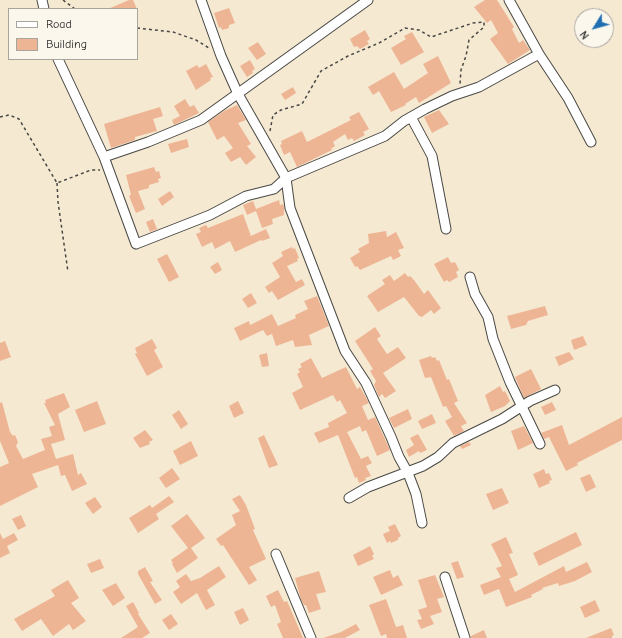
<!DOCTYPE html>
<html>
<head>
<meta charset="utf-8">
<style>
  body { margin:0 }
  #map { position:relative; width:622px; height:638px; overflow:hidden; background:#f5e9d2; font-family:"Comic Neue",sans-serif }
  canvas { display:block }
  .legend { position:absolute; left:8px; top:8px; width:130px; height:52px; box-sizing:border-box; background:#fbf7ec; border:1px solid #a8a59f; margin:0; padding:5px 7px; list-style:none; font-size:12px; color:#2b2b2b }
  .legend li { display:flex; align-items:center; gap:8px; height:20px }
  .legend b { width:20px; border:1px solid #a8a59f }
  .north { position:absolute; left:574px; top:8px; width:40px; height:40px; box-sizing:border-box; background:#fbf7ec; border:1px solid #a8a59f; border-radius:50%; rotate:233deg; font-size:11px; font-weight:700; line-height:16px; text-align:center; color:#2b2b2b }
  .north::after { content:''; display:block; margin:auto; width:14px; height:18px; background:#1f6fb2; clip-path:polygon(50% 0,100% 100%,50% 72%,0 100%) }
</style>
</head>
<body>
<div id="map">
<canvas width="622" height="638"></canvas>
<ul class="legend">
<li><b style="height:5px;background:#fff"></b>Road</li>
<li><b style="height:11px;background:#eeb595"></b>Building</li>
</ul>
<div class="north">N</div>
</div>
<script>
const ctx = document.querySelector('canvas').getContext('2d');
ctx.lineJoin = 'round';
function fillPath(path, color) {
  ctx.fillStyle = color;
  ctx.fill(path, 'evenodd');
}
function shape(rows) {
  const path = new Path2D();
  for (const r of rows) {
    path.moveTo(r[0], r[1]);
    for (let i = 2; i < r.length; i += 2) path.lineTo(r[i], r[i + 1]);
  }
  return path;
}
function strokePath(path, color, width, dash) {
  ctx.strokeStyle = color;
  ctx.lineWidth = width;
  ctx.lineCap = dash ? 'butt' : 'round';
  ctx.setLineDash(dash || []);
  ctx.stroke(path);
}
fillPath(shape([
  [129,0,133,0,137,9,108,9],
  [485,0,497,0,514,27,512,29,519,43,523,40,530,50,508,64,490,39,498,33,491,20,487,23,474,7],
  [229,8,235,23,229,25,229,28,222,30,221,27,219,28,214,13],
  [365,30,370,39,367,41,369,44,360,49,357,46,354,47,350,39],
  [412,32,424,52,401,65,391,48,406,39,404,36],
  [258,42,266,54,257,60,248,48],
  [438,56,451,83,419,103,416,97,405,104,406,105,391,112,379,91,373,95,368,87,394,72,404,89,428,73,423,64],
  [250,60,255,69,252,71,253,73,247,77,240,66],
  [206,64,213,77,210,78,211,80,196,90,186,71,197,65,199,68],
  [293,87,296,93,285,100,281,94],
  [185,99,190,107,194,105,199,113,174,125,172,120,180,116,174,106],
  [237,105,246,120,238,123,251,144,247,146,256,157,246,165,240,157,231,162,225,153,233,148,224,136,217,140,208,122,224,111],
  [160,107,163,116,153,119,157,131,135,137,135,140,111,148,104,124],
  [439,110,449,124,432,133,424,117],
  [359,112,369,129,363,132,365,135,354,141,352,138,348,140,345,134,333,142,335,146,331,149,332,150,297,167,290,152,284,155,280,145,282,144,281,141,302,131,307,142,351,120,349,117],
  [187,139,189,147,171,153,168,144],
  [154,167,156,172,159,171,161,178,158,179,159,182,149,185,149,188,138,191,145,209,136,213,129,196,131,195,126,175],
  [170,191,174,197,162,206,158,199],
  [279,200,280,205,283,204,284,207,284,215,272,219,273,224,262,228,256,211,247,215,243,205,253,201,256,209],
  [243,214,251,236,266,229,270,238,262,241,261,240,235,252,230,241,215,249,212,242,202,247,196,234,201,232,199,228,206,225,208,228],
  [153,219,157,229,150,232,146,222],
  [386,231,387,237,396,232,404,248,398,250,401,256,393,260,391,256,360,270,357,266,355,267,350,258,360,252,358,249,369,243,368,234],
  [292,247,293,249,295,248,299,258,297,259,298,261,287,266,296,282,302,279,305,285,278,300,272,291,269,293,265,287,280,277,272,263,283,256,281,252],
  [167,254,179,277,169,282,157,259],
  [448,257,451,263,455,262,459,270,456,272,458,277,449,282,447,280,444,282,434,264],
  [218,262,222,270,215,274,210,267],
  [405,273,408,277,410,276,414,280,424,294,428,290,441,308,434,314,431,310,422,317,419,316,404,297,378,312,367,296,385,284,382,280,390,275,394,281],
  [251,293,257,303,248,308,242,299],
  [317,296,329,326,309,335,312,345,295,347,293,340,276,346,272,334,267,336,263,330,240,341,234,328,249,321,250,325,272,314,278,326,296,318,295,315,308,309,304,301],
  [545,306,548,315,528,321,526,325,511,329,507,316],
  [375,327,381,336,377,339,387,354,398,347,406,358,383,373,396,391,385,398,382,394,379,397,374,385,376,381,370,371,373,369,355,341],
  [583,336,587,345,574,350,571,340],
  [152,339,157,348,154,350,163,367,147,376,135,354,137,353,135,348],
  [5,341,11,357,0,361,0,343],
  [569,352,574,359,559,366,555,357],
  [267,353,269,366,262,367,259,355],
  [431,356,432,358,435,357,437,361,439,360,447,380,449,379,458,401,454,403,467,423,461,426,464,431,454,436,445,421,452,417,446,406,443,407,431,377,425,378,419,360],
  [311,358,322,378,346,367,357,389,360,387,369,403,362,406,368,420,375,417,390,450,377,456,366,430,362,432,360,426,347,432,361,459,368,456,372,463,366,466,371,476,365,478,366,480,359,483,357,477,355,478,338,435,319,443,314,433,329,427,328,423,347,413,340,400,337,402,333,395,300,410,292,393,303,387,297,374,300,372,298,369,302,367,300,364],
  [531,369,541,389,524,398,515,377],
  [500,386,503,392,505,391,510,401,505,406,491,412,485,395],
  [64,393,70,407,58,414,65,440,51,444,56,459,73,454,78,475,81,473,87,484,72,491,65,475,61,476,58,465,32,474,38,487,0,506,0,467,9,463,0,441,0,403,2,402,10,432,13,436,15,435,18,442,16,446,23,459,45,450,41,439,52,436,49,427,55,425,44,403,46,403,45,400],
  [97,401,106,424,84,432,75,410],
  [238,401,244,413,234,418,229,406],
  [552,402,556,410,545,415,541,407],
  [408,409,412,419,394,428,389,418],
  [179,410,188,424,181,429,172,415],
  [432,414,436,423,422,429,418,421],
  [622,417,622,440,577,463,578,465,566,471,549,437,544,439,541,433,562,425,569,445],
  [524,426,533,443,518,450,511,431],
  [145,430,153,440,149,442,150,444,140,448,133,438],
  [418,434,427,450,420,453,419,451,409,457,406,450,414,445,410,438],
  [264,435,278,465,269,468,258,438],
  [191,441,198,456,180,465,173,451],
  [469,442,471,445,462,449,460,446],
  [172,468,180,479,166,488,159,478],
  [544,469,546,474,549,473,552,480,549,481,550,483,539,488,533,474],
  [590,474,596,487,586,492,580,478],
  [502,488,509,503,493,510,486,494],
  [240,495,246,505,255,529,253,530,266,559,249,567,257,580,249,585,223,545,221,546,216,539,236,525,232,515,240,511,232,499],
  [169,496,174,502,156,514,159,519,138,533,129,518,150,505,152,508],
  [95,497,102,507,93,514,85,503],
  [187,514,205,538,191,548,198,558,177,573,172,564,173,563,171,560,188,548,171,526],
  [21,515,26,526,18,530,12,519],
  [395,524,401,536,398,538,398,540,391,543,390,541,387,543,383,534,390,531,388,527],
  [576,532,582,545,539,566,533,553],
  [0,533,3,539,14,533,18,540,7,546,10,553,0,558],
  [506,537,513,553,509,554,518,575,509,579,515,592,564,566,566,572,587,562,592,572,575,581,559,586,558,583,542,588,543,589,531,595,532,597,506,607,499,589,484,595,480,585,501,577,496,568,502,566,491,544],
  [370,546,374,554,372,556,374,559,358,566,353,555],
  [100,559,104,568,91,573,87,564],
  [458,561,464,577,457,579,451,563],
  [219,566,226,577,207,590,215,605,206,610,197,593,181,604,173,592,180,587,176,581,186,574,191,581,200,578],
  [145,567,153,581,150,582,162,600,155,604,138,574,138,571],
  [390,570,393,578,398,575,403,585,381,595,373,577],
  [319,571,326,592,316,594,321,609,309,613,306,605,304,605,301,600,295,578],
  [435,575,444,597,437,599,442,612,430,616,434,624,421,629,417,620,422,619,418,610,427,607,418,580],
  [68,580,79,598,71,603,86,621,73,630,69,624,53,636,41,619,22,631,14,619,55,596,51,590],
  [116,583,125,598,113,606,102,590],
  [278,590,284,602,287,601,303,638,283,638,277,624,281,622,275,605,271,607,266,596],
  [386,599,396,627,403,625,407,638,387,638,386,634,381,636,369,605],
  [595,600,600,611,585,618,580,607],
  [133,602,139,613,138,614,150,633,142,638,121,638,138,627,126,606],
  [243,608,249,620,240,625,234,612],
  [171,614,178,624,169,630,162,620],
  [356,624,360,630,345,638,323,638,341,632],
  [611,628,614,635,612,636,612,638,586,638],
  [484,630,487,638,471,638,471,636]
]), '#eeb595');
const street = shape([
  [42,0,44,9],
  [201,0,221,56,238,94,286,178,290,208,345,351,366,383,391,437,399,457,408,473,416,494,422,523],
  [509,0,539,54,568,98,591,142],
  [58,59,104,157,136,244,210,215,246,196,274,189,286,178,385,136,404,121,425,109,452,96,479,87,539,54],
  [411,117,432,156,446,229],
  [104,157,148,142,201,120,368,0],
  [470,277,475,294,488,317,493,339,510,382,540,444],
  [349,498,368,487,423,466,438,457,453,443,502,419,530,401,555,390],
  [276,554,311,638],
  [445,577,465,638]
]);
strokePath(street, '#494844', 11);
strokePath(shape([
  [63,0,75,9],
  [137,28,173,32,196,40,209,48],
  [0,117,9,115,19,119,57,183,91,170,100,170],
  [270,131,273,115,281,110,302,104,321,71,348,56,379,43,405,28,419,30,431,37,473,23,484,22,484,27,469,40,466,56,461,70,460,84],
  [57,183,58,202,68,272]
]), '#494844', 1.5, [3, 3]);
strokePath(street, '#fff', 9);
</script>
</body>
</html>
